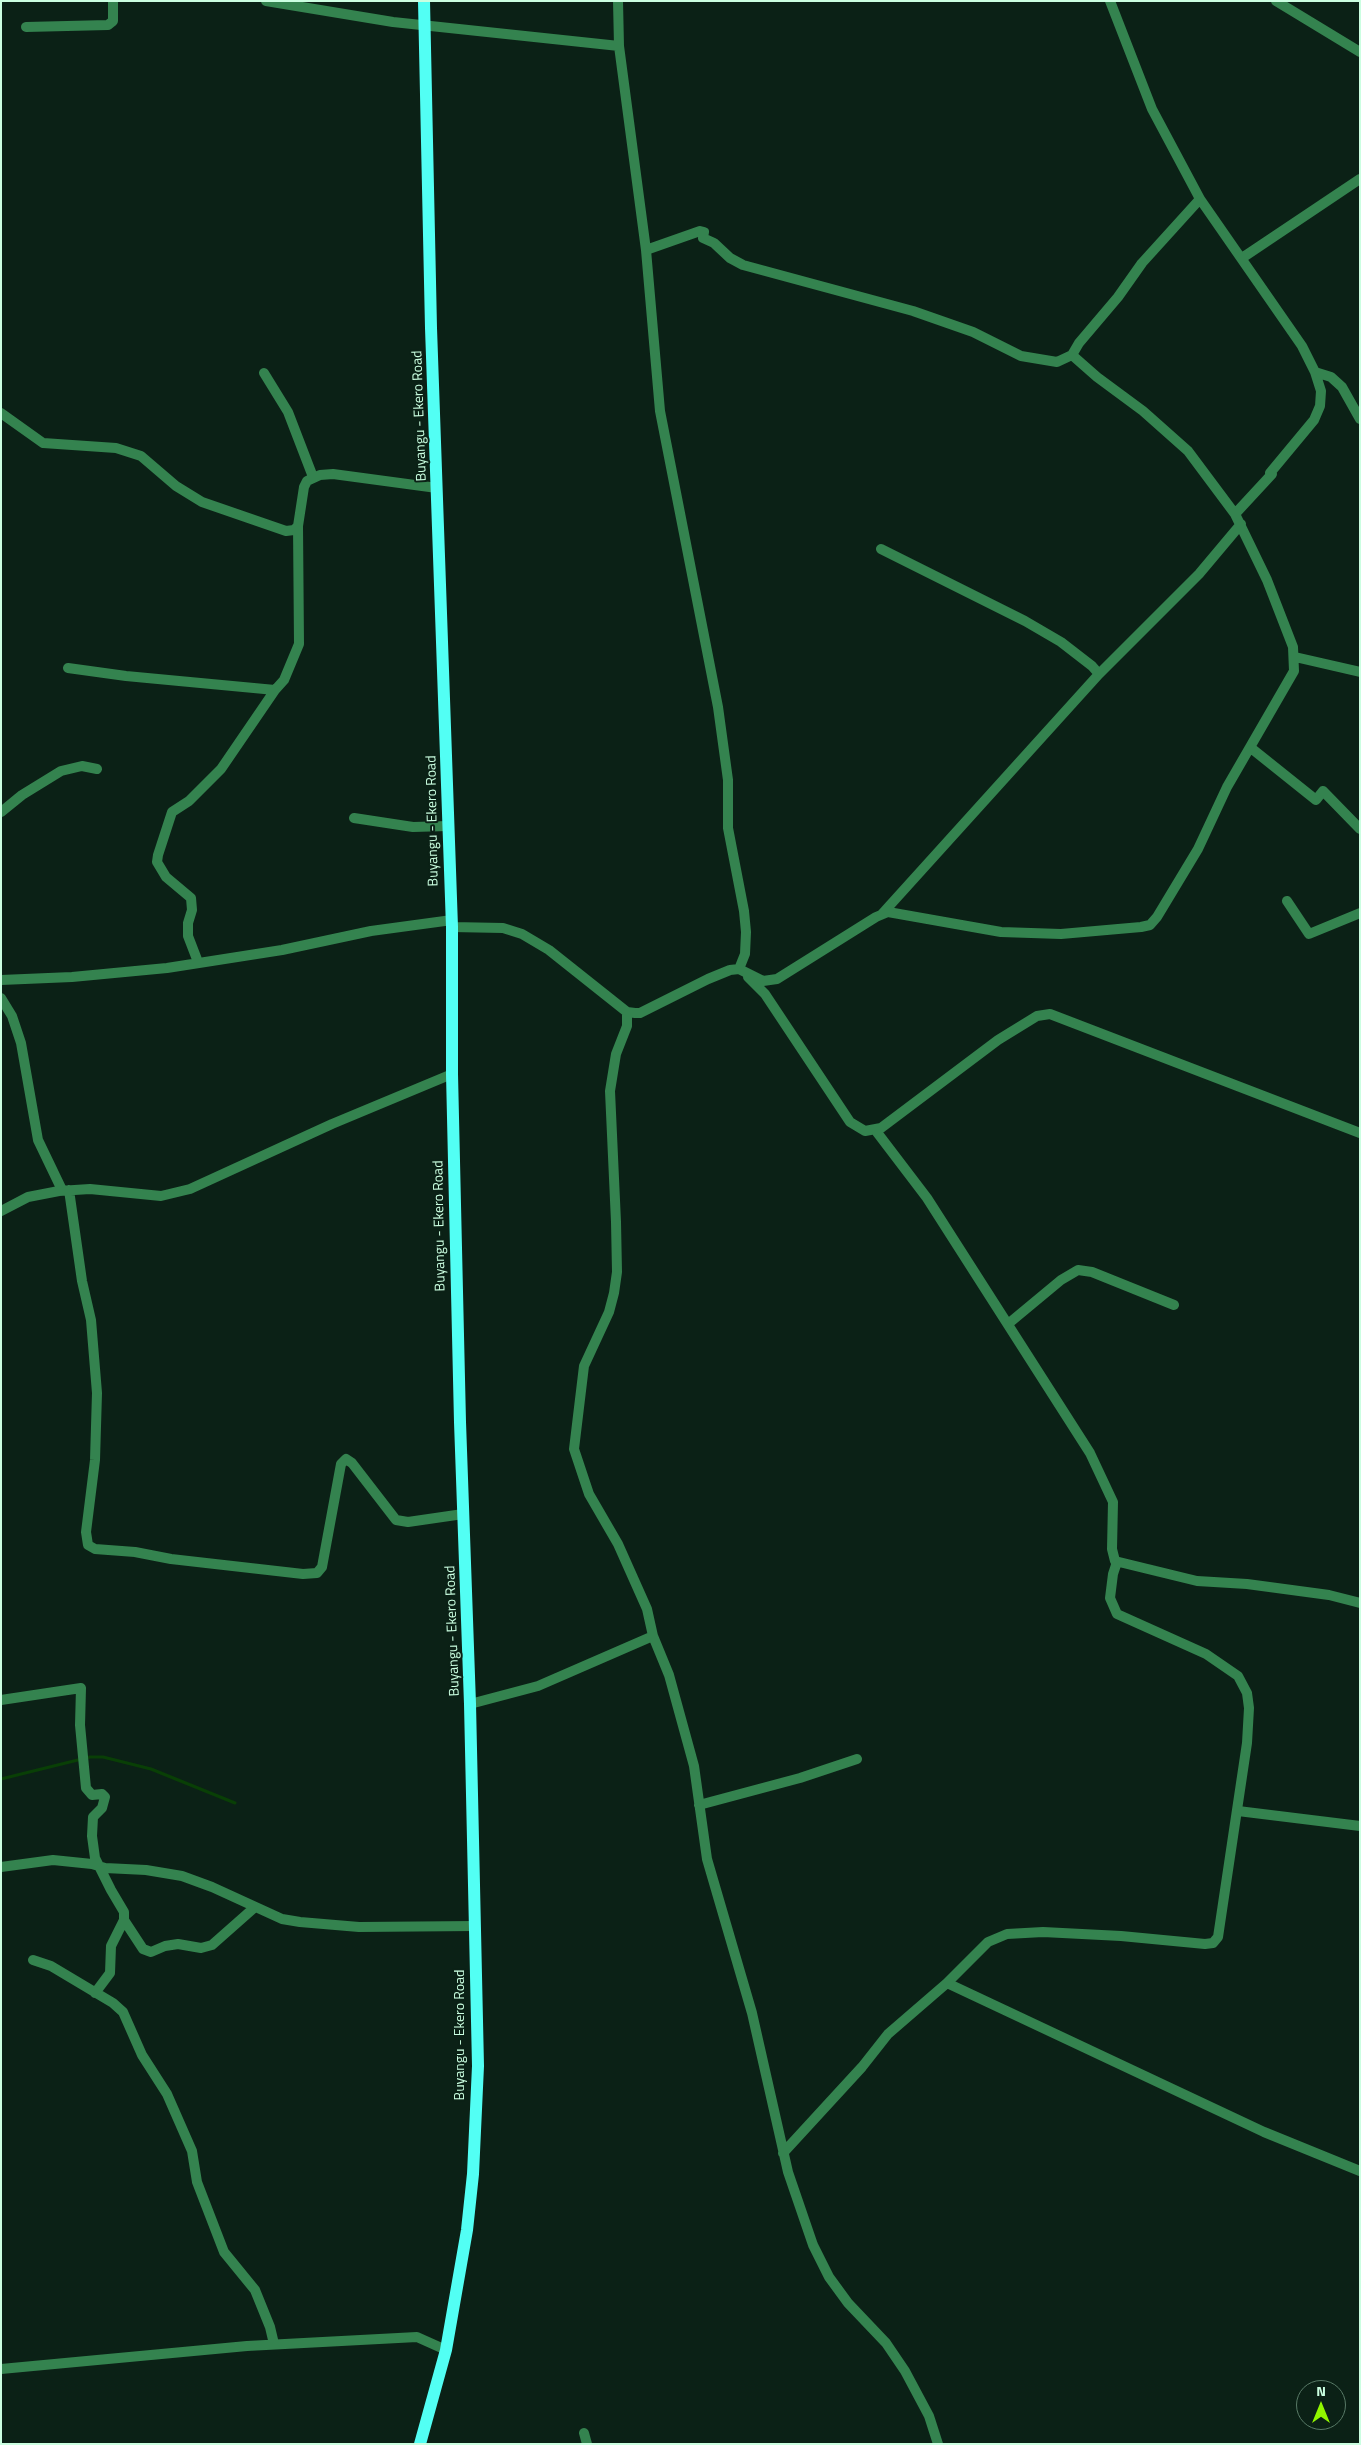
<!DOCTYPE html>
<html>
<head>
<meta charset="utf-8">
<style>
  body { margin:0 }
  #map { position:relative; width:1361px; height:2445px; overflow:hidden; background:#0b2116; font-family:"Titillium Web",sans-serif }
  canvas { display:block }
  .frame { position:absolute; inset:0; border:2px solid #cbffe1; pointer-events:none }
  .north { position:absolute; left:1296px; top:2380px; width:50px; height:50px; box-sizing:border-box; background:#0b2116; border:1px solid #587a67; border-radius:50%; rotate:0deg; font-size:14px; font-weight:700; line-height:20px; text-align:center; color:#cbffe1 }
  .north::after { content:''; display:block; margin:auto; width:18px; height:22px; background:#91f600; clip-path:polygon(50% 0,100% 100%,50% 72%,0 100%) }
</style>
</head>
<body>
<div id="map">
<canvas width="1361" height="2445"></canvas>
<div class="frame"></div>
<div class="north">N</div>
</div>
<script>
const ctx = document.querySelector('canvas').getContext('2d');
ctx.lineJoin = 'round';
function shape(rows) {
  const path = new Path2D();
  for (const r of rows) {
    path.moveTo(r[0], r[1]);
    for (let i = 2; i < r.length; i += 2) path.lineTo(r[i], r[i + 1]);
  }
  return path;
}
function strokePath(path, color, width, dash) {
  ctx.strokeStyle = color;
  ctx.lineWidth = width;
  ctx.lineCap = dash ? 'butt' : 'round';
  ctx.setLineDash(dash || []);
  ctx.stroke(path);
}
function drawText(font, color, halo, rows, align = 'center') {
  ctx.font = font + ' "Titillium Web",sans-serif';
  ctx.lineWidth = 4;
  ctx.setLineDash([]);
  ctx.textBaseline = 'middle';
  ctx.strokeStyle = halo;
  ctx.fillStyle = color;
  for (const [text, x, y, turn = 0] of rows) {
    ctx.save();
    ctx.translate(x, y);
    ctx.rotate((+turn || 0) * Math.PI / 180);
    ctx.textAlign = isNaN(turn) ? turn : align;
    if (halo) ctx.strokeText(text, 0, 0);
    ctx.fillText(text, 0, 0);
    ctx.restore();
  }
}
strokePath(shape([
  [1,1779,90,1757,103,1757,151,1769,235,1803]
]), '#093f06', 3);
strokePath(shape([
  [266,1,393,22,619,46,618,1],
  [1276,1,1360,52],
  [26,27,108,25,113,21,113,1],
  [619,46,646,250,660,411,718,707,728,780,728,828,744,911,746,932,745,954,739,969],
  [646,250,700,231,704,232,703,238,714,243,730,258,743,265,913,311,973,332,1021,356,1057,362,1072,355,1097,377,1143,411,1188,451,1235,514],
  [1242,258,1360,179],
  [1072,355,1079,343,1118,297,1142,263,1200,199],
  [1315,372,1331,377,1342,387,1360,419],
  [264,373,288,412,313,477],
  [1,413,43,443,116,448,141,456,176,486,202,502,286,531,294,530,298,526,304,487,307,481,320,475,333,474,437,488],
  [881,549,1025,621,1061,642,1092,666,1099,674,1199,574,1241,524],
  [1295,657,1360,672],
  [68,668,126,676,275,690,284,680,299,644,298,526],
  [1251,748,1316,800,1323,791,1360,829],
  [1,812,22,795,61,771,82,766,97,769],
  [354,818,413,827,448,826],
  [1287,901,1309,934,1360,913],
  [882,914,1099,674],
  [452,927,503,928,522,934,549,950,627,1012,635,1013,640,1013,708,979,730,970,739,969,763,981,777,979,876,917,888,912,1001,932,1061,934,1141,927,1150,925,1157,917,1198,849,1227,787,1294,671,1293,647,1267,580,1235,514,1272,474,1270,473,1314,420,1320,406,1321,391,1315,372,1302,346,1200,199,1152,109,1110,1],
  [198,962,188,936,188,923,192,910,191,898,166,877,157,862,158,855,172,812,189,801,221,769,275,690],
  [748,977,765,994,850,1122,865,1131,881,1128,998,1040,1037,1016,1050,1014,1360,1133],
  [1,980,72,977,167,968,282,950,371,931,452,920],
  [1,998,12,1016,21,1043,38,1140,62,1190],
  [627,1012,627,1026,616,1054,610,1091,616,1222,617,1272,614,1293,609,1312,584,1366,574,1449,589,1494,618,1544,647,1609,653,1636,669,1675,694,1766,707,1859,752,2013,788,2172,813,2245,829,2277,848,2303,886,2343,905,2371,929,2416,938,2444],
  [876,1131,927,1198,1090,1453,1113,1502,1112,1549,1115,1561,1197,1581,1247,1584,1329,1595,1360,1603],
  [69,1190,82,1281,91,1320,97,1393,95,1460,86,1532,88,1545,95,1549,135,1552,171,1559,303,1574,317,1573,322,1567,341,1464,346,1459,352,1463,396,1520,408,1522,463,1514],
  [1,1211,28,1197,59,1191,90,1189,161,1196,190,1189,332,1124,452,1074],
  [1008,1324,1061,1280,1078,1270,1092,1272,1174,1305],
  [1,1700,81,1688,80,1725,86,1788,92,1795,102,1794,105,1797,102,1808,93,1817,92,1836,95,1858,111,1890,124,1912,124,1920,111,1946,110,1973,95,1993],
  [470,1704,538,1686,653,1636],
  [699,1805,800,1778,857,1759],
  [1238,1811,1360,1826],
  [1,1867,53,1860,92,1864,105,1868,146,1870,182,1876,212,1887,282,1919,300,1922,359,1927,475,1926],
  [124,1920,143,1949,151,1952,165,1946,178,1944,201,1948,212,1945,255,1907],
  [33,1960,51,1966,113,2003,123,2012,142,2055,167,2094,192,2151,197,2182,224,2252,255,2290,270,2327,274,2344],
  [947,1983,988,1942,1007,1934,1043,1932,1121,1936,1205,1944,1213,1943,1218,1937,1247,1743,1249,1708,1247,1693,1238,1676,1206,1654,1117,1614,1110,1598,1113,1574,1117,1562],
  [783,2153,862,2067,888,2034,947,1983,1264,2132,1360,2171],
  [1,2369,247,2346,417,2337,446,2350],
  [584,2433,587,2444]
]), '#34834f', 10);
strokePath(shape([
  [420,2444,446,2350,467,2230,473,2174,478,2066,470,1704,460,1422,452,1074,452,927,431,328,424,1]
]), '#52fff4', 12);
drawText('14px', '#cbffe1', '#0b2116', [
  ["Buyangu - Ekero Road",420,416,-92],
  ["Buyangu - Ekero Road",433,821,-91],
  ["Buyangu - Ekero Road",440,1226,-91],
  ["Buyangu - Ekero Road",453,1631,-92],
  ["Buyangu - Ekero Road",461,2035,-90]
]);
</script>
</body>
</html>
